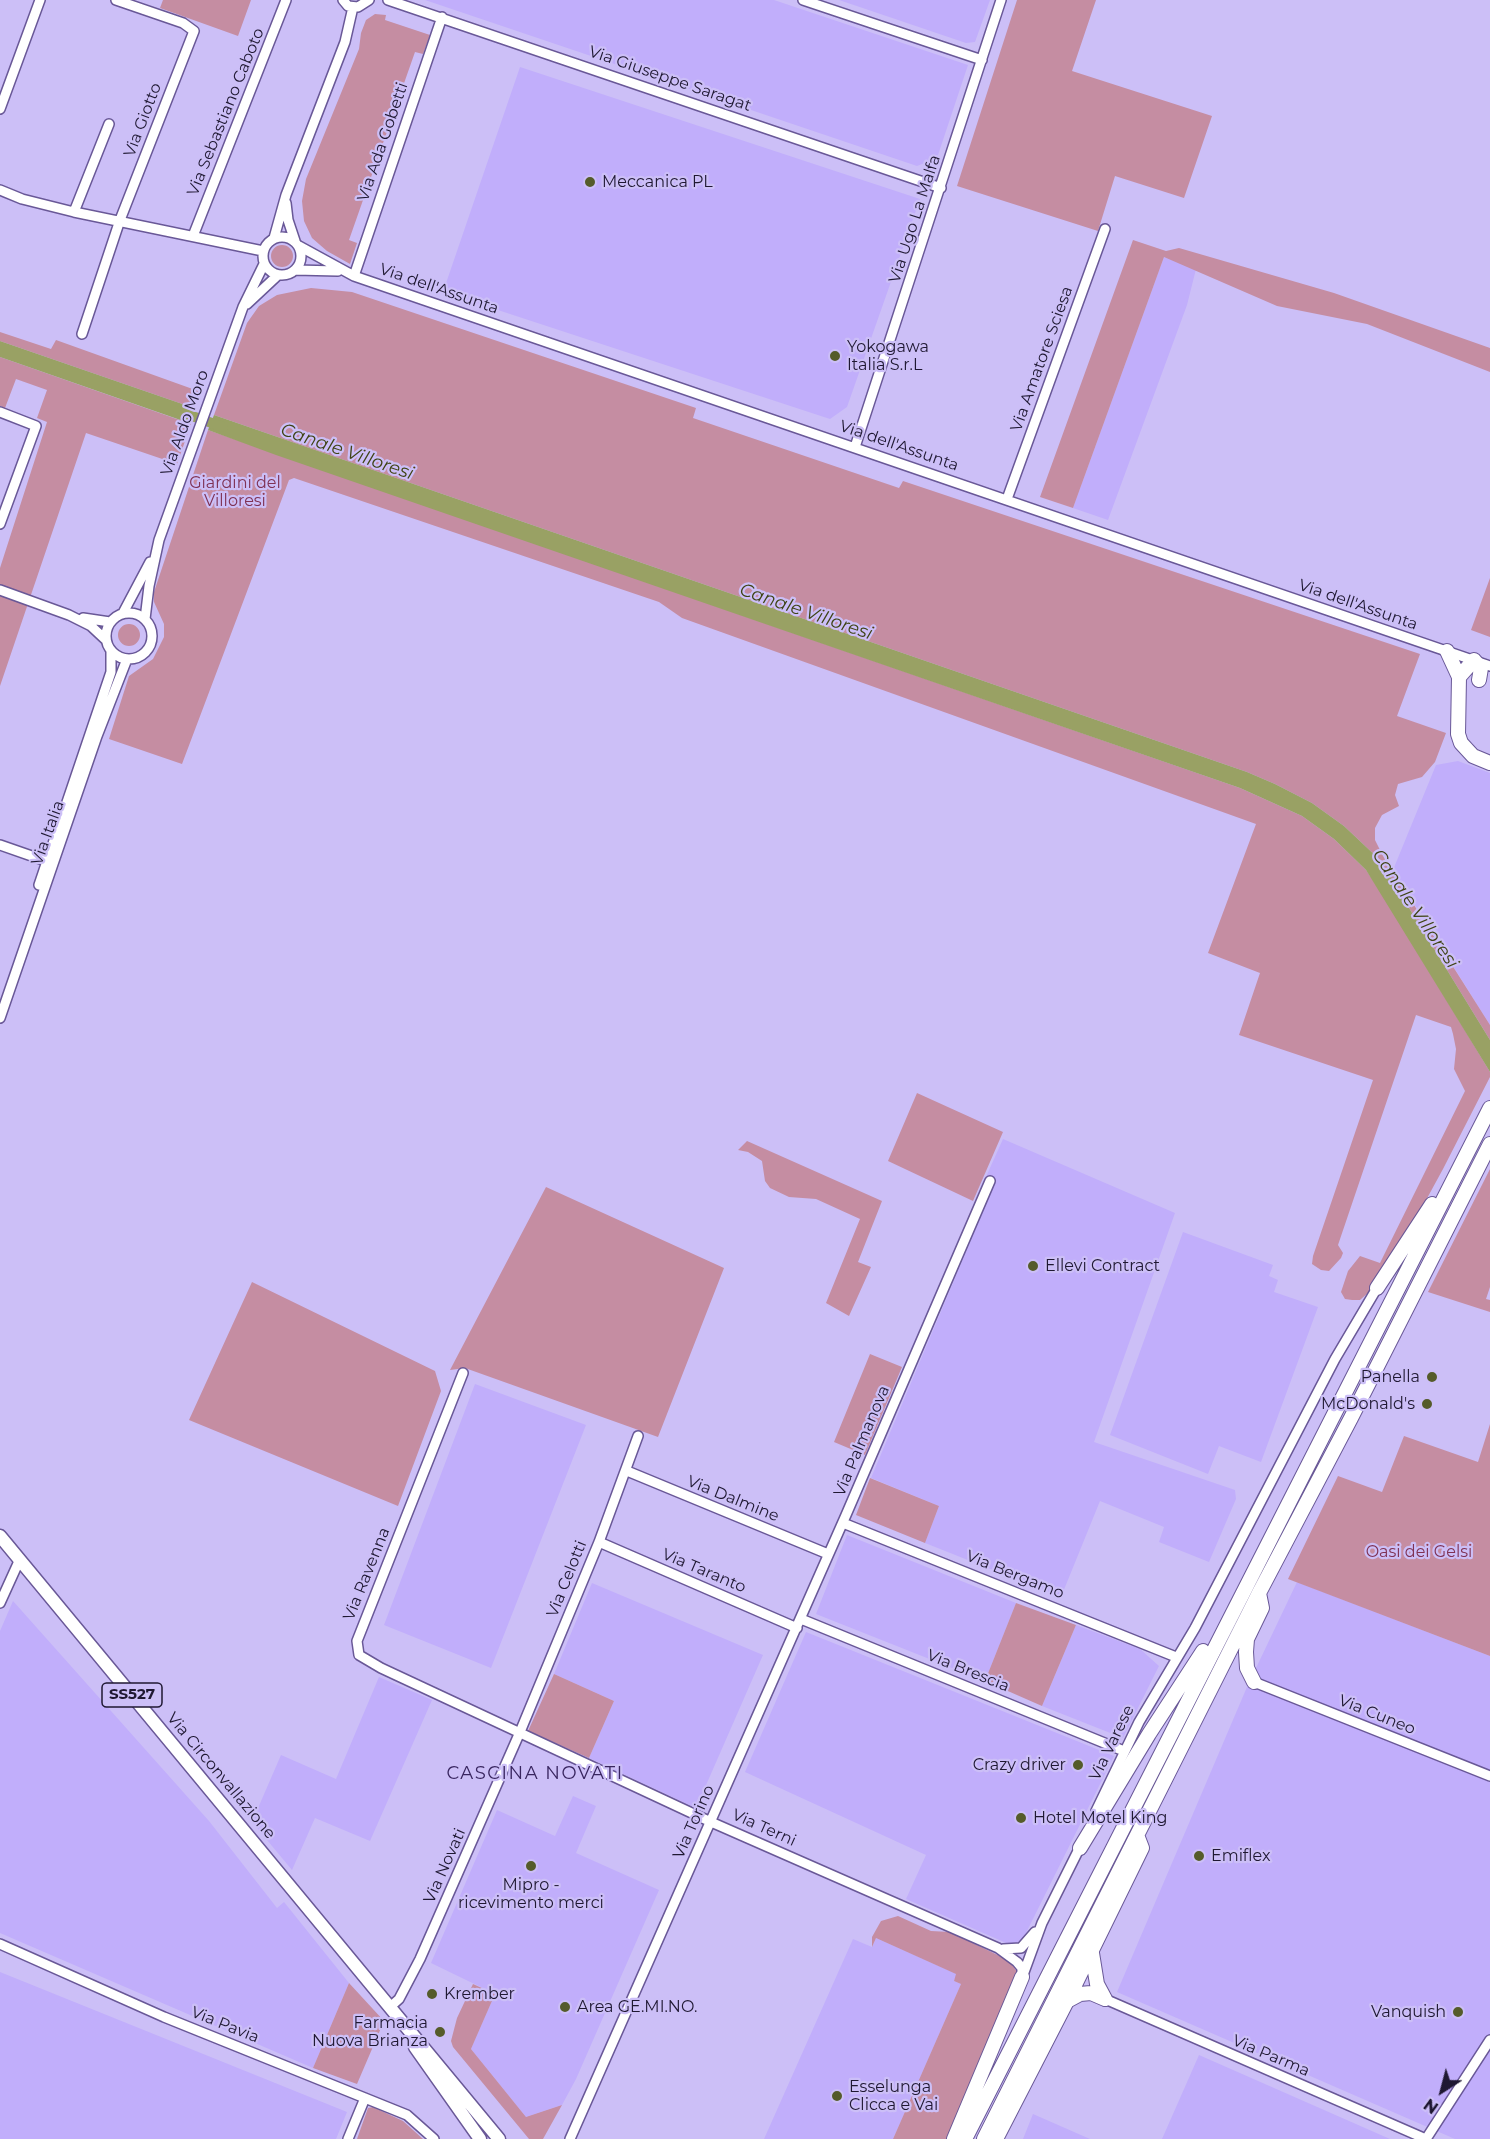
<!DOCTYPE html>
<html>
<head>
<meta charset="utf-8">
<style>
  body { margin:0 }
  #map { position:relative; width:1490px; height:2139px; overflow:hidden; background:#ccbff7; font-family:Montserrat,sans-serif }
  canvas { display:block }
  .north { position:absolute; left:1412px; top:2061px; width:60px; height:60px; -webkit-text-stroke:4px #ccbff7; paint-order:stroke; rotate:216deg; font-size:16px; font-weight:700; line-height:24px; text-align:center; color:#1f1832 }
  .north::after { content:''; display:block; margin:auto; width:21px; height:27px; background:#1f1832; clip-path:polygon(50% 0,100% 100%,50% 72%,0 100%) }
</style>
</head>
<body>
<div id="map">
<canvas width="1490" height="2139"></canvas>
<div class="north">N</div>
</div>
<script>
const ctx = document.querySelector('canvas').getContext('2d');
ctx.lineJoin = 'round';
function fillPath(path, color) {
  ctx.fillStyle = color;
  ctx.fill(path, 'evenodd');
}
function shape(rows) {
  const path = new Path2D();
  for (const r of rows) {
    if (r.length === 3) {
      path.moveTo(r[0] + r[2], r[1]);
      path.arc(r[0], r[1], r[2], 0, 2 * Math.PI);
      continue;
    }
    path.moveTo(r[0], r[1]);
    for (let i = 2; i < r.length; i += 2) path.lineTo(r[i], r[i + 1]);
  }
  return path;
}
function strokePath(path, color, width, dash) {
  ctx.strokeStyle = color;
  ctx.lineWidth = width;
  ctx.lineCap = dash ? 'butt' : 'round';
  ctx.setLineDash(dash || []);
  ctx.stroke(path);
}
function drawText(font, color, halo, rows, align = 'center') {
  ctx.font = font + ' Montserrat,sans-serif';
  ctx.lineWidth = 4.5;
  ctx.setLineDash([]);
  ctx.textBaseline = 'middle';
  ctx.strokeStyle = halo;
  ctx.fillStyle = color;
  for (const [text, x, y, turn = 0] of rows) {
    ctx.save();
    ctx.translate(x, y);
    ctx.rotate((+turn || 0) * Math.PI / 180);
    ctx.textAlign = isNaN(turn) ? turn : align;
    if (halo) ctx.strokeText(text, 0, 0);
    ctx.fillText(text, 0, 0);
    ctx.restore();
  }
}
fillPath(shape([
  [425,0,774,0,968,65,937,158,917,166],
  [839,0,990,0,975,42,966,43],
  [520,67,920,199,847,407,830,419,443,292],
  [1164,257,1196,269,1187,305,1108,520,1073,508],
  [1458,761,1490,773,1490,1025,1393,870,1436,765],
  [1003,1139,1175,1213,1094,1442,1235,1490,1236,1499,1209,1562,1159,1542,1164,1527,1100,1501,1061,1597,925,1543,939,1506,871,1478,995,1183,985,1179],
  [1183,1232,1273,1265,1269,1276,1278,1280,1274,1292,1318,1307,1261,1462,1219,1446,1208,1474,1110,1435],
  [475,1384,586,1425,491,1668,384,1625],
  [847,1535,1016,1603,985,1681,816,1614],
  [1297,1582,1490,1656,1490,2139,1455,2139,1117,1992,1247,1687],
  [592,1583,763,1655,696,1808,589,1758,614,1701,554,1674],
  [13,1601,209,1821,277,1908,284,1902,349,1983,313,2068,0,1933,0,1631],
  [1076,1625,1140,1649,1159,1666,1123,1738,1042,1706],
  [806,1632,1114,1756,1024,1937,1013,1946,906,1899,926,1855,745,1772],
  [379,1677,432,1700,370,1841,315,1818,292,1870,252,1822,281,1755,336,1779],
  [573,1796,596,1806,576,1853,659,1890,576,2079,562,2105,526,2117,471,2049,495,1994,431,1963,497,1810,555,1836],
  [876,1938,957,1974,954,1981,961,1984,893,2139,764,2139,853,1939,872,1947],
  [0,1972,347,2112,336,2139,0,2139],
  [1199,2055,1390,2139,1162,2139],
  [1033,2114,1090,2139,1023,2139]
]), '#c1aefb');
fillPath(shape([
  [163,0,251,0,238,36,160,8],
  [1017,0,1096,0,1072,71,1212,116,1184,198,1115,176,1098,231,957,186],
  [375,14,386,15,385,20,430,35,423,54,415,52,349,240,357,243,350,264,327,251,312,238,304,221,302,201,306,179,359,49,361,33,366,20],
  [1133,240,1166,251,1179,248,1334,293,1490,348,1490,372,1367,324,1277,306,1164,257,1073,508,1040,497],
  [282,256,11],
  [311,288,352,292,696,408,693,418,899,488,903,481,1420,654,1397,716,1446,733,1435,762,1422,777,1398,784,1395,795,1399,806,1382,815,1375,828,1375,840,1383,856,1490,1025,1490,1040,1379,859,1344,826,1312,803,1275,784,1247,772,214,415,247,323,259,306,277,295],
  [0,332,51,349,56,340,201,392,194,408,0,341],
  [0,357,191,424,177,464,86,433,0,686,0,568,47,422,37,418,47,390,16,379,5,408,0,406],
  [208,430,1240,788,1302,816,1334,839,1366,870,1383,895,1490,1072,1490,1077,1443,1169,1401,1246,1369,1292,1360,1300,1352,1300,1345,1299,1341,1292,1348,1271,1360,1256,1380,1263,1465,1091,1454,1069,1456,1049,1453,1034,1451,1027,1416,1015,1338,1245,1343,1253,1341,1258,1329,1271,1321,1270,1312,1264,1313,1256,1373,1080,1239,1035,1260,973,1208,953,1256,824,682,618,659,602,294,478,289,480,182,764,109,739,129,676,153,659,164,637,164,624,154,602,154,592],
  [1490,578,1490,637,1471,630],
  [129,635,11],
  [917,1093,1003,1132,973,1201,888,1161],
  [747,1141,882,1201,858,1262,871,1267,849,1316,826,1303,860,1219,816,1199,789,1197,770,1188,765,1181,762,1161,748,1152,738,1150],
  [1490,1169,1490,1287,1486,1299,1490,1300,1490,1312,1428,1292],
  [546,1187,724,1268,658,1437,465,1368,450,1370],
  [252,1282,435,1371,441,1391,398,1506,189,1420],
  [870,1354,902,1367,865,1455,834,1442],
  [1490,1424,1490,1656,1288,1579,1338,1476,1382,1492,1404,1436,1478,1462],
  [870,1478,939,1506,925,1543,856,1515],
  [1016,1603,1076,1625,1042,1706,985,1681],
  [554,1674,614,1701,589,1758,528,1731],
  [898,1916,931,1931,950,1932,1010,1961,1017,1972,950,2139,893,2139,961,1984,954,1981,956,1974,876,1938,872,1947,872,1937,881,1921],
  [349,1983,384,2021,357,2084,313,2068],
  [473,1984,495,1994,471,2049,526,2117,562,2105,543,2139,529,2139,453,2047,451,2041,457,2018],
  [373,2107,403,2121,423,2139,357,2139,368,2108]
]), '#c58da2');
fillPath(shape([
  [0,341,194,408,189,423,0,357],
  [214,415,1247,772,1275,784,1312,803,1344,826,1379,859,1490,1040,1490,1072,1366,870,1334,839,1302,816,1240,788,276,455,208,430]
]), '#99a164');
strokePath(shape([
  [178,411,223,427]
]), '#99a164', 10);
const minor = shape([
  [343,0,348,6,358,7,369,0],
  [388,0,941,188],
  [803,0,982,60],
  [0,109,40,0],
  [0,190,22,199,74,212,263,251],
  [286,203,288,220,295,241],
  [74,212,109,124],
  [193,236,286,0],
  [282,256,19],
  [274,238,286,195,345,42,353,7],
  [299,246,354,276,1490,666],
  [295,270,338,271],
  [354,276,442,17],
  [247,304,278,275],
  [82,334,120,220,194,31,183,23,116,0],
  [0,412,36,426,0,524],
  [855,447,1001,0],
  [1007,499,1105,229],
  [0,590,69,615,91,626,106,640],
  [129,636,23],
  [123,613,150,562],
  [83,618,110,622],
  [145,619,149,586,159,540,243,307,264,264],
  [0,845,46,861],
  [39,885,111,672,111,651],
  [0,1018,97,736,127,659],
  [463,1373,357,1641,359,1655,381,1668,711,1822,998,1948,1017,1962,1022,1968,1022,1977],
  [627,1471,828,1554],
  [843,1523,1176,1657],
  [599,1542,797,1628],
  [0,1603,20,1559],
  [801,1619,1124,1751],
  [1254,1682,1490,1776],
  [1096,1811,1139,1722,1195,1628,1335,1359,1377,1288],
  [0,1944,164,2017,407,2115,434,2139],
  [1003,1949,1021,1948,1035,1932],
  [1023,1975,1042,1923,1082,1843],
  [1105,1999,1426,2139],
  [390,2007,399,1999,420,1959,520,1732,599,1542,638,1436],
  [348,2139,365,2098],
  [570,2139,846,1515,990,1181],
  [1426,2139,1490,2040]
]);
const major = shape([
  [0,1536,499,2139],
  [415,2047,480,2139]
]);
const highway = shape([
  [1447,651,1459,677,1458,734,1461,743,1473,756,1490,763],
  [1459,677,1474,660,1481,668,1479,680],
  [1377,1288,1432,1204],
  [1254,1682,1247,1668,1246,1652,1247,1639,1262,1608,1259,1593],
  [1080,1848,1149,1734,1203,1651],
  [1092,1953,1097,1984,1105,1999],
  [1067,2001,1080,1994,1091,1993,1105,1999],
  [954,2139,1022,1977],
  [965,2139,1490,1108],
  [984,2139,1259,1593,1351,1418,1490,1144],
  [996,2139,1067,2001,1142,1848,1137,1835]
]);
strokePath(minor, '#695897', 12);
strokePath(major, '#695897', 15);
strokePath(highway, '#695897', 16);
strokePath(minor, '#fff', 9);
strokePath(major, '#fff', 12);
strokePath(highway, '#fff', 14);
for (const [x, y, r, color] of [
  [590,182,6,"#555b2a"],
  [835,356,6,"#555b2a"],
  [1033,1266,6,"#555b2a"],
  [1432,1377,6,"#555b2a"],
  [1427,1404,6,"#555b2a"],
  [1078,1765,6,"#555b2a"],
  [1021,1818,6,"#555b2a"],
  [1199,1856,6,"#555b2a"],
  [531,1866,6,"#555b2a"],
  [432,1994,6,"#555b2a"],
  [565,2007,6,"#555b2a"],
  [1458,2012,6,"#555b2a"],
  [440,2032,6,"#555b2a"],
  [837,2096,6,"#555b2a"]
]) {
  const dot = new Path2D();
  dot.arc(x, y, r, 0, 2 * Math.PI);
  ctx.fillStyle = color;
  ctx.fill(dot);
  strokePath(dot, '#ccbff7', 2);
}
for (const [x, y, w] of [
  [132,1695,60]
]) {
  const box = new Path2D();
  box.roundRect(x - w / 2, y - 12, w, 24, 4.5);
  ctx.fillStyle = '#ccbff7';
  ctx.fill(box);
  strokePath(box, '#1f1832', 1.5);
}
drawText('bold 15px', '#1f1832', null, [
  ["SS527",132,1695]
]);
drawText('16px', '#1f1832', '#ccbff7', [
  ["Via Giuseppe Saragat",670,79,19],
  ["Via Sebastiano Caboto",226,112,-68],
  ["Via Giotto",143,120,-69],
  ["Via Ada Gobetti",383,142,-71],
  ["Via Ugo La Malfa",915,219,-72],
  ["Via dell'Assunta",439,289,19],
  ["Via Amatore Sciesa",1042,359,-70],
  ["Via Aldo Moro",185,423,-70],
  ["Via dell'Assunta",899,446,19],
  ["Via dell'Assunta",1358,605,19],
  ["Via Italia",48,833,-70],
  ["Via Palmanova",862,1441,-67],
  ["Via Dalmine",733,1499,22],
  ["Via Taranto",704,1571,23],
  ["Via Ravenna",367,1574,-68],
  ["Via Bergamo",1015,1575,22],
  ["Via Celotti",567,1579,-68],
  ["Via Brescia",968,1671,22],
  ["Via Cuneo",1377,1715,22],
  ["Via Varese",1112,1743,-64],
  ["Via Circonvallazione",221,1776,50],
  ["Via Torino",694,1822,-66],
  ["Via Terni",764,1828,24],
  ["Via Novati",445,1866,-66],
  ["Via Pavia",225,2025,22],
  ["Via Parma",1271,2056,23]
]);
drawText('16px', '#1f1832', '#ccbff7', [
  ["Meccanica PL",602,182],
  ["Yokogawa",847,347],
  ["Italia S.r.L",847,365],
  ["Ellevi Contract",1045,1266],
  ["Panella",1420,1377,"right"],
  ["McDonald's",1415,1404,"right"],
  ["Crazy driver",1066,1765,"right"],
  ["Hotel Motel King",1033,1818],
  ["Emiflex",1211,1856],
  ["Mipro -",531,1885,"center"],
  ["ricevimento merci",531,1903,"center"],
  ["Krember",444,1994],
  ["Area GE.MI.NO.",577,2007],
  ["Vanquish",1446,2012,"right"],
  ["Farmacia",428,2023,"right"],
  ["Nuova Brianza",428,2041,"right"],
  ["Esselunga",849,2087],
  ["Clicca e Vai",849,2105]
], 'left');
drawText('16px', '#7f3254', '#ccbff7', [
  ["Giardini del",235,483],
  ["Villoresi",235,501],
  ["Oasi dei Gelsi",1419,1552]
]);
drawText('italic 18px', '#3e4313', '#ccbff7', [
  ["Canale Villoresi",347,452,19],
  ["Canale Villoresi",806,612,19],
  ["Canale Villoresi",1415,909,56]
]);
ctx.letterSpacing = '1.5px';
drawText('18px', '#38255f', '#ccbff7', [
  ["CASCINA NOVATI",535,1774]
]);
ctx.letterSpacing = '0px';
</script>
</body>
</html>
